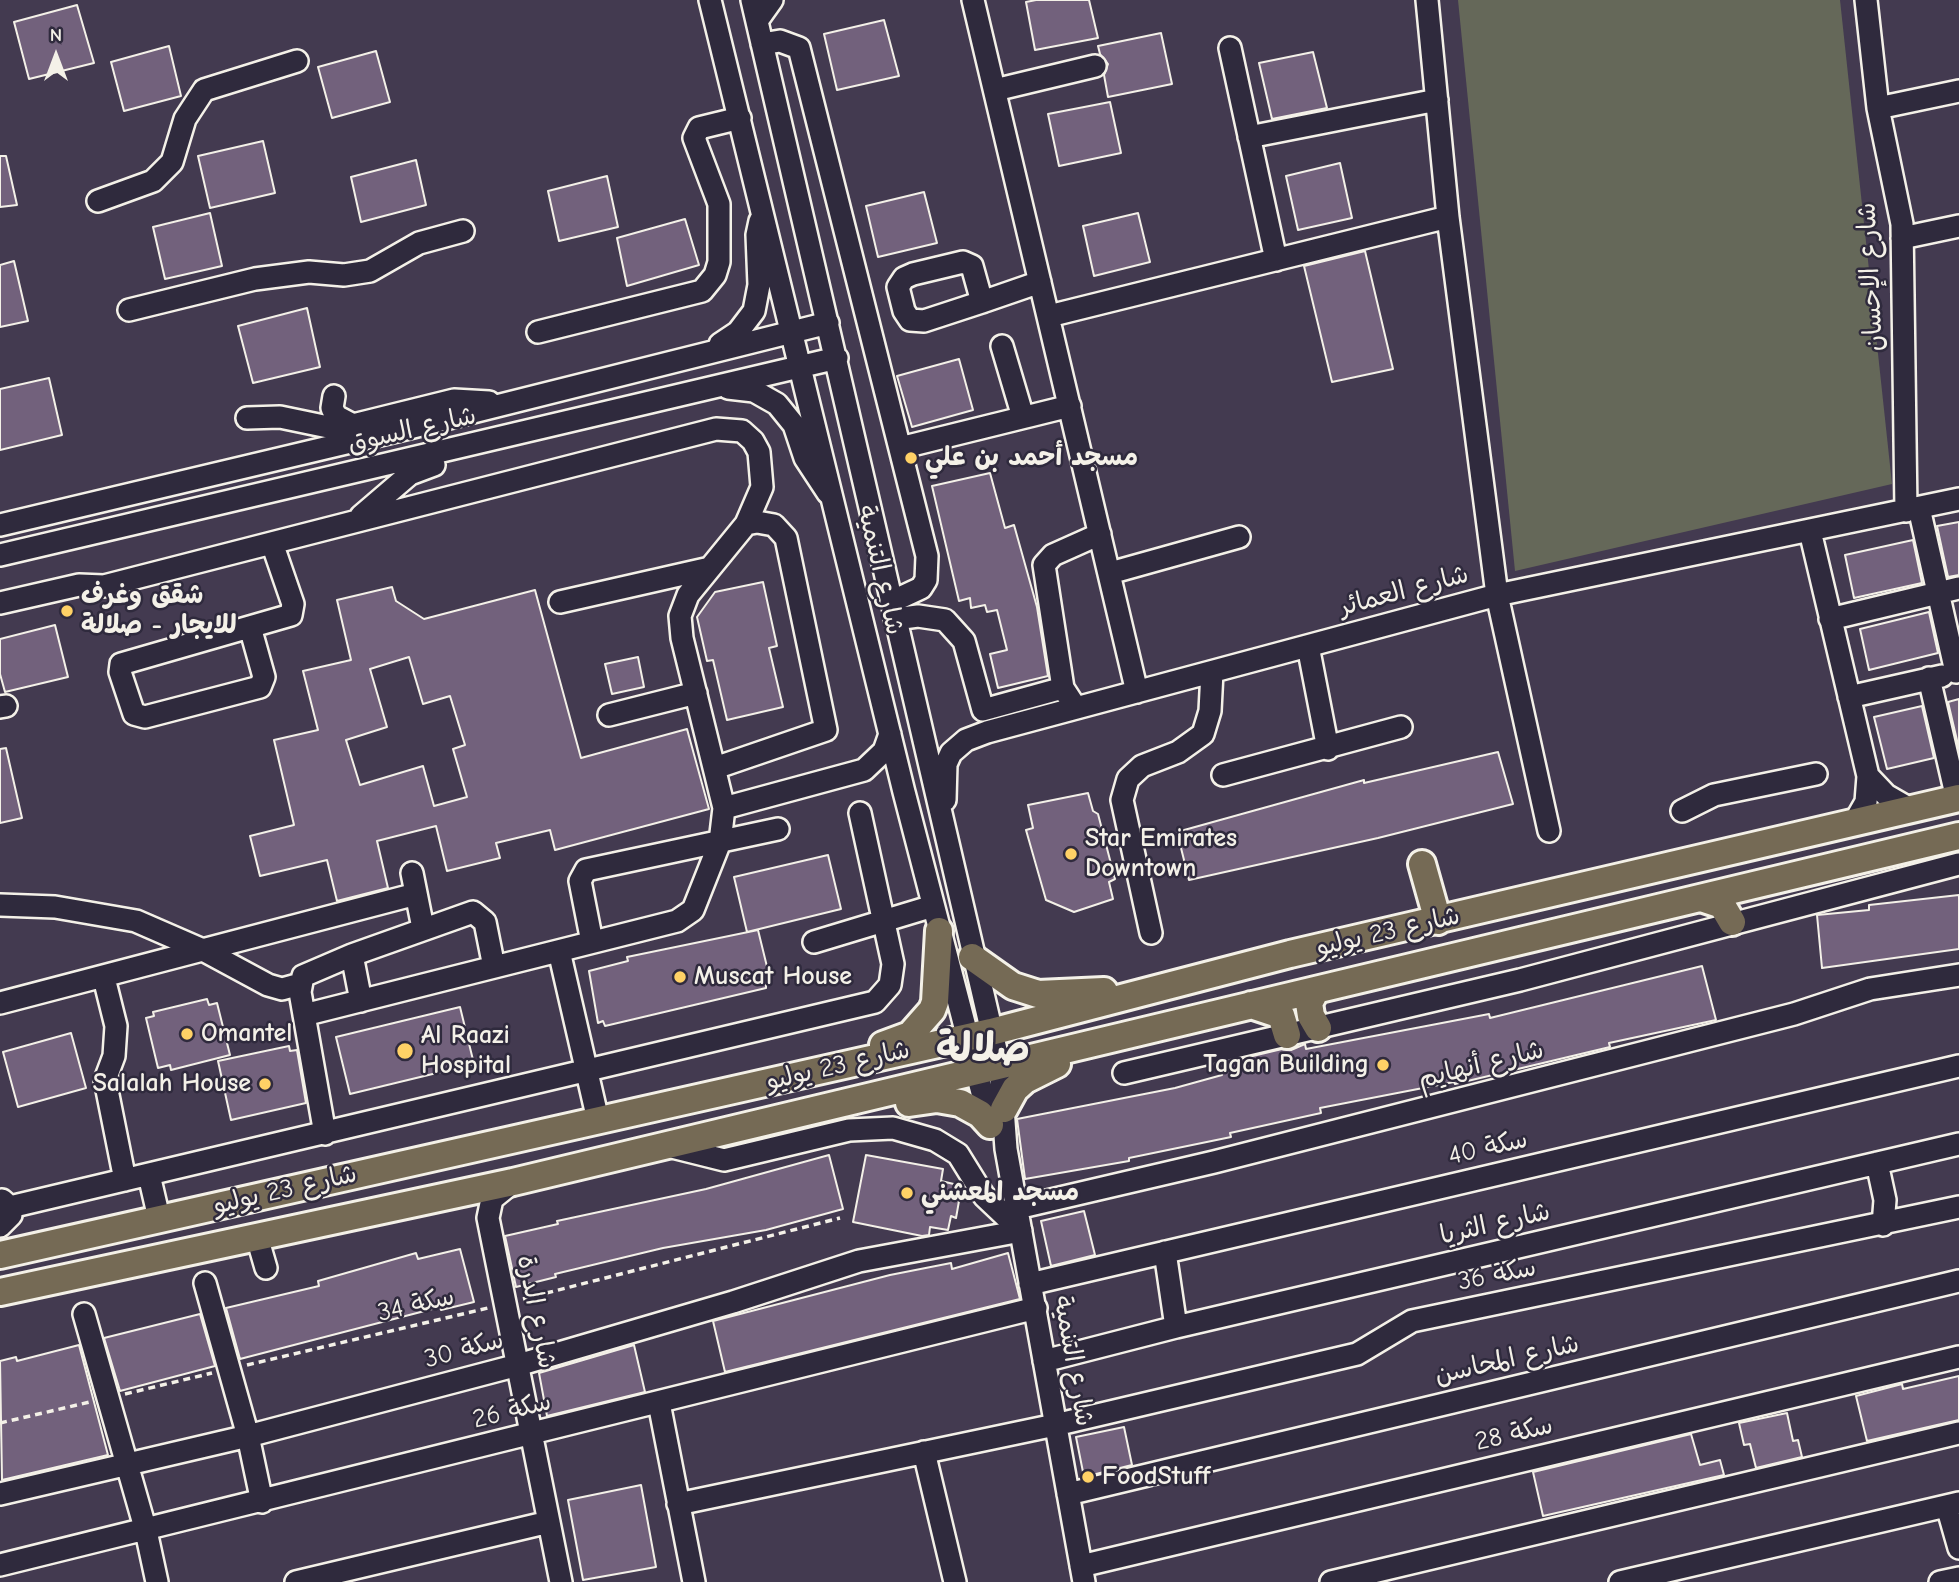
<!DOCTYPE html>
<html>
<head>
<meta charset="utf-8">
<style>
  body { margin:0 }
  #map { position:relative; width:1959px; height:1582px; overflow:hidden; background:#433a50; font-family:"Comic Neue",sans-serif }
  canvas { display:block }
  .north { position:absolute; left:21px; top:21px; width:70px; height:70px; -webkit-text-stroke:5px #2f2a3d; paint-order:stroke; rotate:0deg; font-size:19px; font-weight:700; line-height:28px; text-align:center; color:#f4f1e8 }
  .north::after { content:''; display:block; margin:auto; width:24px; height:32px; background:#f4f1e8; clip-path:polygon(50% 0,100% 100%,50% 72%,0 100%) }
</style>
</head>
<body>
<div id="map">
<canvas width="1959" height="1582"></canvas>
<div class="north">N</div>
</div>
<script>
const ctx = document.querySelector('canvas').getContext('2d');
ctx.lineJoin = 'round';
function fillPath(path, color) {
  ctx.fillStyle = color;
  ctx.fill(path, 'evenodd');
}
function shape(rows) {
  const path = new Path2D();
  for (const r of rows) {
    path.moveTo(r[0], r[1]);
    for (let i = 2; i < r.length; i += 2) path.lineTo(r[i], r[i + 1]);
  }
  return path;
}
function strokePath(path, color, width, dash) {
  ctx.strokeStyle = color;
  ctx.lineWidth = width;
  ctx.lineCap = dash ? 'butt' : 'round';
  ctx.setLineDash(dash || []);
  ctx.stroke(path);
}
function drawText(font, color, halo, rows, align = 'center') {
  ctx.font = font + ' "Comic Neue","Playpen Sans Arabic",sans-serif';
  ctx.lineWidth = 5;
  ctx.setLineDash([]);
  ctx.textBaseline = 'middle';
  ctx.strokeStyle = halo;
  ctx.fillStyle = color;
  for (const [text, x, y, turn = 0] of rows) {
    ctx.save();
    ctx.translate(x, y);
    ctx.rotate((+turn || 0) * Math.PI / 180);
    ctx.textAlign = isNaN(turn) ? turn : align;
    if (halo) ctx.strokeText(text, 0, 0);
    ctx.fillText(text, 0, 0);
    ctx.restore();
  }
}
fillPath(shape([
  [1458,0,1840,0,1892,484,1515,571]
]), '#656859');
const building = shape([
  [1036,0,1089,0,1098,38,1035,50,1026,2,1036,0],
  [77,5,94,63,29,79,14,22,77,5],
  [884,20,899,76,837,90,824,34,884,20],
  [1161,33,1172,84,1108,97,1104,75,1108,64,1100,54,1098,46,1161,33],
  [169,46,181,96,124,111,111,62,169,46],
  [376,51,390,102,332,118,318,67,376,51],
  [1313,52,1327,108,1272,119,1259,63,1313,52],
  [1110,102,1121,153,1059,166,1048,114,1110,102],
  [263,141,275,193,210,208,198,156,263,141],
  [0,156,6,156,17,205,0,207,0,156],
  [416,160,426,205,361,222,351,177,416,160],
  [1340,163,1352,218,1298,230,1286,176,1340,163],
  [607,176,618,227,559,241,548,191,607,176],
  [924,192,937,243,878,257,866,206,924,192],
  [210,213,222,266,165,279,153,227,210,213],
  [1138,213,1150,262,1094,276,1083,226,1138,213],
  [685,219,699,265,627,286,617,238,685,219],
  [1365,251,1393,369,1332,382,1304,266,1365,251],
  [14,261,28,321,0,327,0,265,14,261],
  [307,308,320,367,253,383,238,326,307,308],
  [959,359,973,410,912,427,897,376,959,359],
  [49,378,62,435,0,450,0,389,49,378],
  [990,473,1005,528,1014,525,1037,607,1048,676,998,688,990,654,1007,650,997,610,987,612,985,605,971,608,970,598,959,601,932,486,990,473],
  [1959,522,1959,575,1948,577,1937,526,1959,522],
  [1913,540,1922,583,1854,598,1845,555,1913,540],
  [763,582,777,646,769,648,783,707,727,720,713,660,707,661,697,617,715,592,763,582],
  [392,587,396,601,424,619,535,590,581,758,687,729,709,809,555,850,550,830,496,843,500,858,447,871,436,826,377,841,388,888,337,901,327,860,260,876,250,836,294,825,274,740,318,730,303,671,351,660,337,600,392,587],
  [409,657,423,704,450,696,465,745,453,749,467,797,434,806,423,766,360,785,346,740,387,727,370,669,409,657],
  [1929,612,1938,653,1869,670,1860,629,1929,612],
  [55,625,68,677,5,692,0,674,0,639,55,625],
  [638,657,644,687,612,694,605,664,638,657],
  [1959,699,1959,749,1948,702,1959,699],
  [1922,706,1934,758,1887,769,1874,717,1922,706],
  [6,748,22,818,0,823,0,749,6,748],
  [1498,752,1513,804,1378,838,1189,880,1177,832,1364,780,1364,783,1498,752],
  [1088,793,1093,811,1098,814,1115,879,1109,882,1113,899,1074,912,1046,900,1026,830,1033,828,1028,805,1088,793],
  [828,855,841,909,747,932,734,877,828,855],
  [1959,895,1959,949,1822,968,1817,915,1869,910,1869,905,1959,895],
  [758,930,771,983,766,985,766,988,605,1026,603,1021,598,1023,589,971,628,961,627,957,758,930],
  [1702,966,1716,1020,1609,1043,1610,1047,1455,1084,1454,1082,1320,1108,1321,1113,1230,1133,1231,1137,1129,1158,1129,1161,1025,1179,1017,1119,1175,1088,1222,1075,1219,1064,1282,1049,1291,1050,1305,1044,1306,1049,1489,1014,1490,1018,1702,966],
  [207,999,209,1005,217,1003,230,1055,171,1070,170,1065,158,1068,146,1018,154,1016,153,1012,207,999],
  [460,1007,474,1064,350,1094,336,1037,460,1007],
  [71,1033,86,1088,18,1107,3,1052,71,1033],
  [289,1046,290,1051,297,1050,306,1103,231,1120,218,1061,289,1046],
  [829,1155,843,1209,766,1230,663,1248,555,1274,556,1277,516,1287,505,1236,558,1224,557,1221,706,1189,829,1155],
  [866,1155,943,1169,941,1181,958,1185,954,1200,959,1201,956,1218,951,1216,948,1230,930,1227,929,1235,922,1236,853,1222,866,1155],
  [1084,1211,1095,1255,1051,1266,1041,1221,1084,1211],
  [460,1249,474,1302,441,1310,440,1307,240,1359,226,1308,319,1286,318,1281,416,1253,418,1259,460,1249],
  [1008,1253,1020,1299,725,1372,713,1321,890,1275,951,1263,952,1269,1008,1253],
  [200,1314,215,1366,120,1391,104,1338,200,1314],
  [79,1345,108,1455,2,1480,0,1361,16,1357,17,1361,79,1345],
  [634,1345,645,1392,547,1416,539,1373,634,1345],
  [1959,1376,1959,1420,1867,1441,1856,1396,1902,1384,1903,1389,1959,1376],
  [1787,1413,1793,1441,1798,1440,1802,1457,1756,1468,1750,1444,1744,1445,1739,1423,1787,1413],
  [1124,1427,1132,1465,1084,1477,1076,1437,1124,1427],
  [1691,1434,1700,1465,1720,1460,1724,1475,1543,1516,1533,1472,1691,1434],
  [641,1485,656,1567,583,1580,568,1500,641,1485]
]);
fillPath(building, '#72617c');
strokePath(building, '#f4f1e8', 2);
const minor = shape([
  [710,0,904,792,991,1127],
  [752,0,1000,1067,1006,1149,1084,1582],
  [973,0,1137,692],
  [1427,0,1448,217,1497,595,1549,831],
  [1866,0,1878,108,1902,224,1906,511],
  [757,21,772,0],
  [762,44,780,41,799,48,927,556,926,580,921,588,891,602],
  [1230,48,1276,260],
  [995,90,1095,66],
  [1878,108,1959,91],
  [1249,137,1437,100],
  [98,201,153,181,172,162,185,119,204,90,297,61],
  [1902,238,1959,226],
  [982,302,972,266,963,262,913,274,904,278,898,287,904,311,910,320,924,321,982,302,1040,282],
  [129,310,255,279,309,272,344,275,370,271,419,243,463,231],
  [1049,316,1448,217],
  [538,332,702,291,715,275,719,262,719,204,694,138,699,128,740,118],
  [720,344,738,332,754,311,759,285,757,235,760,221],
  [1002,346,1023,417],
  [728,388,754,391,777,404,794,425,805,458,828,493],
  [334,396,332,408,336,416,353,425,454,400,489,402],
  [247,418,280,417,333,428,353,425],
  [900,448,1070,406],
  [1919,508,1956,672],
  [361,516,410,474,434,465],
  [0,525,405,429,828,323],
  [1810,531,1868,776,1866,802,1854,823],
  [0,555,837,358],
  [1110,573,1239,537],
  [560,602,710,568],
  [0,603,79,585,104,586,716,429,742,431,753,441,759,452,762,487,746,524,688,595,680,616,682,638,724,808,720,842,693,910,677,921,304,1015],
  [895,619,918,616,945,620,964,641,983,710,1063,688,1076,708],
  [1830,619,1959,588],
  [250,627,264,677,260,687,145,717,134,714,120,672,121,664,291,615,293,604,272,543],
  [1308,646,1328,749],
  [1929,678,1957,799],
  [1063,688,1044,565,1053,555,1100,534],
  [1849,697,1942,676],
  [0,707,6,706],
  [609,715,696,693],
  [715,768,826,730,786,538,774,525,757,522,746,524],
  [1223,775,1401,727],
  [1868,776,1886,795,1912,810],
  [945,800,946,764,951,753,966,740,987,732,1497,595,1959,499],
  [724,808,864,770,884,751,890,734],
  [1682,811,1714,795,1816,774],
  [412,873,423,928],
  [0,905,55,907,136,921,205,951,268,985,282,989,300,984],
  [1151,933,1122,800,1128,779,1142,766,1178,752,1203,734,1210,711,1212,672],
  [592,942,580,881,586,870,778,829],
  [814,942,933,906],
  [559,951,598,1120],
  [352,955,361,1001],
  [104,978,116,1026,114,1056,105,1080,125,1180],
  [0,1003,416,894],
  [1124,1073,1520,980,1959,864],
  [325,1134,300,992,303,976,352,955,473,912,485,922,494,967],
  [668,1146,724,1160,849,1130,893,1128,935,1140,958,1154,984,1196,1021,1231],
  [1877,1163,1885,1200,1883,1225],
  [149,1175,159,1218],
  [513,1182,492,1199,488,1218,561,1582],
  [10,1207,875,1002,890,985,893,964,860,813],
  [1017,1208,1214,1162,1794,1014,1870,989,1959,975],
  [0,1226,11,1215,10,1207,2,1200],
  [257,1237,266,1268],
  [1165,1252,1176,1327],
  [205,1283,248,1436,262,1502],
  [1030,1284,1959,1066],
  [84,1314,146,1531,157,1582],
  [1044,1361,1176,1327,1959,1144],
  [659,1403,694,1582],
  [924,1452,955,1582],
  [0,1494,248,1436,518,1365,733,1302,859,1261,1021,1231],
  [1068,1494,1959,1281],
  [678,1504,1055,1425,1357,1354,1412,1321,1959,1207],
  [1947,1506,1959,1548],
  [0,1565,1036,1308],
  [1081,1566,1959,1357],
  [296,1582,549,1522],
  [1331,1582,1959,1433],
  [1620,1582,1959,1503],
  [1940,1582,1959,1578]
]);
const major = shape([
  [1422,864,1438,921],
  [1701,898,1722,905,1732,922],
  [972,957,1013,986,1038,994,1104,991],
  [1316,990,1309,1003,1311,1016,1318,1028],
  [1251,1005,1281,1015,1287,1035],
  [883,1045,910,1035,932,1010,935,1002,939,931],
  [909,1103,937,1099,960,1103,980,1114,990,1125],
  [1004,1109,1015,1089,1025,1080,1057,1064],
  [0,1255,991,1032,1290,954,1959,798],
  [0,1292,513,1182,1959,836]
]);
strokePath(minor, '#f4f1e8', 26);
strokePath(major, '#f4f1e8', 32);
strokePath(shape([
  [523,1299,840,1218],
  [247,1365,488,1308],
  [125,1394,212,1373],
  [0,1423,90,1402]
]), '#f4f1e8', 3.5, [7, 5]);
strokePath(minor, '#2f2a3d', 21);
strokePath(major, '#756a55', 26);
for (const [x, y, r, color] of [
  [911,458,7,"#ffd166"],
  [67,611,7,"#ffd166"],
  [1071,854,7,"#ffd166"],
  [680,977,7,"#ffd166"],
  [187,1034,7,"#ffd166"],
  [405,1051,9,"#ffd166"],
  [1383,1065,7,"#ffd166"],
  [265,1084,7,"#ffd166"],
  [907,1193,7,"#ffd166"],
  [1088,1477,7,"#ffd166"]
]) {
  const dot = new Path2D();
  dot.arc(x, y, r, 0, 2 * Math.PI);
  ctx.fillStyle = color;
  ctx.fill(dot);
  strokePath(dot, '#2f2a3d', 2.5);
}
drawText('26px', '#f4f1e8', '#2f2a3d', [
  ["شارع الإحسان",1871,277,-93],
  ["شارع السوق",412,430,-13],
  ["شارع التنمية",880,570,77],
  ["شارع العمائر",1404,591,-15],
  ["شارع 23 يوليو",1388,932,-13],
  ["شارع أنهايم",1481,1065,-14],
  ["شارع 23 يوليو",838,1066,-13],
  ["سكة 40",1488,1148,-13],
  ["شارع 23 يوليو",285,1190,-13],
  ["شارع الثريا",1495,1224,-13],
  ["سكة 36",1497,1275,-11],
  ["سكة 34",416,1305,-13],
  ["شارع الدرة",536,1312,79],
  ["سكة 30",464,1350,-15],
  ["شارع المحاسن",1507,1360,-13],
  ["شارع التنمية",1073,1361,80],
  ["سكة 26",512,1411,-14],
  ["سكة 28",1514,1434,-13]
]);
drawText('bold 26px', '#f4f1e8', '#2f2a3d', [
  ["مسجد أحمد بن علي",925,458],
  ["شقق وغرف",81,596],
  ["للايجار - صلالة",81,626],
  ["Star Emirates",1085,839],
  ["Downtown",1085,869],
  ["Muscat House",694,977],
  ["Omantel",201,1034],
  ["Al Raazi",421,1036],
  ["Hospital",421,1066],
  ["Tagan Building",1369,1065,"right"],
  ["Salalah House",251,1084,"right"],
  ["مسجد المعشني",921,1193],
  ["FoodStuff",1102,1477]
], 'left');
drawText('bold 40px', '#f4f1e8', '#2f2a3d', [
  ["صلالة",983,1050]
]);
</script>
</body>
</html>
